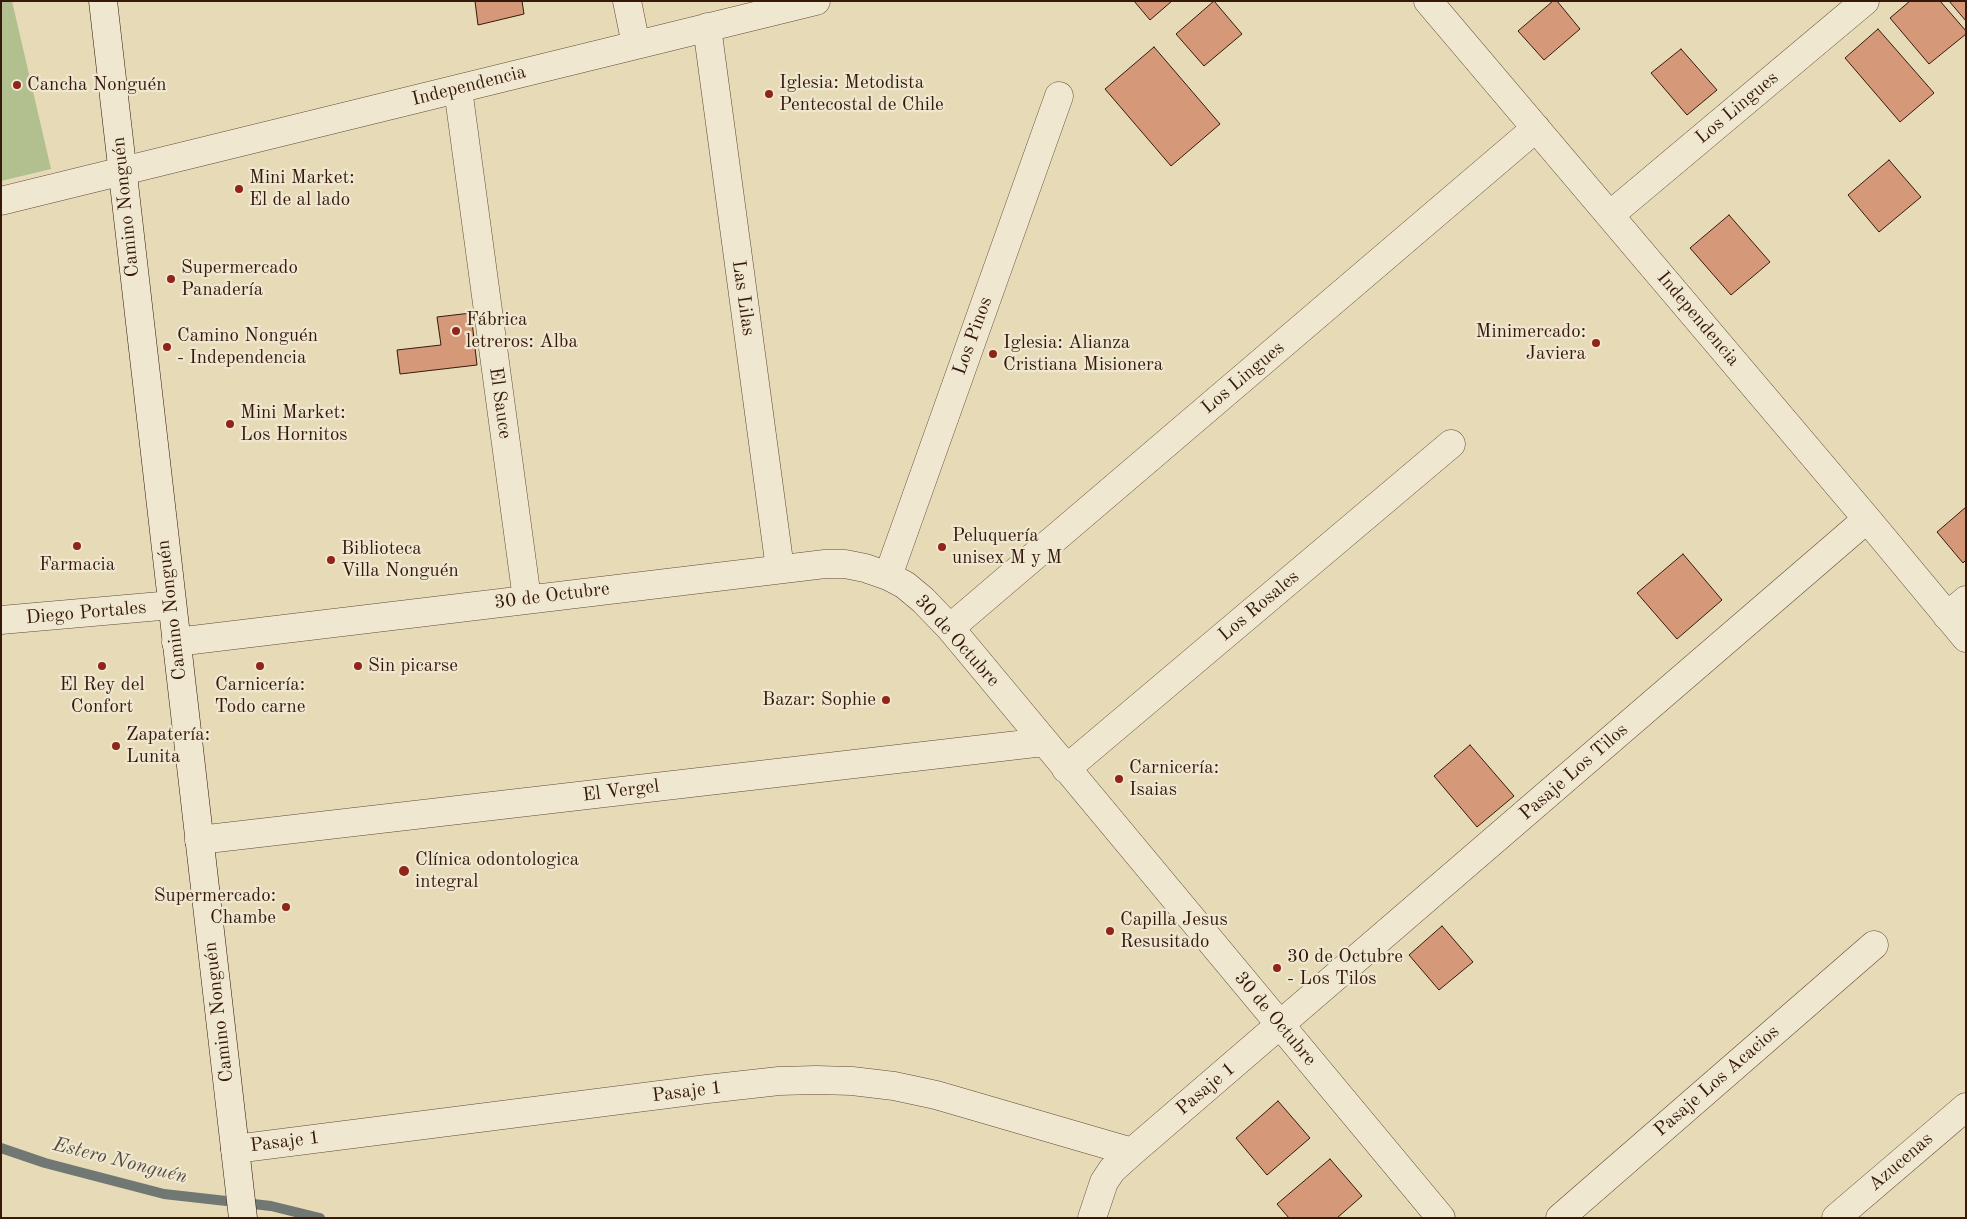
<!DOCTYPE html>
<html>
<head>
<meta charset="utf-8">
<style>
  body { margin:0 }
  #map { position:relative; width:1967px; height:1219px; overflow:hidden; background:#e6dab7; font-family:"Old Standard TT",serif }
  canvas { display:block }
  .frame { position:absolute; inset:0; border:2px solid #36190b; pointer-events:none }
</style>
</head>
<body>
<div id="map">
<canvas width="1967" height="1219"></canvas>
<div class="frame"></div>
</div>
<script>
const ctx = document.querySelector('canvas').getContext('2d');
ctx.lineJoin = 'round';
function fillPath(path, color) {
  ctx.fillStyle = color;
  ctx.fill(path, 'evenodd');
}
function shape(rows) {
  const path = new Path2D();
  for (const r of rows) {
    path.moveTo(r[0], r[1]);
    for (let i = 2; i < r.length; i += 2) path.lineTo(r[i], r[i + 1]);
  }
  return path;
}
function strokePath(path, color, width, dash) {
  ctx.strokeStyle = color;
  ctx.lineWidth = width;
  ctx.lineCap = dash ? 'butt' : 'round';
  ctx.setLineDash(dash || []);
  ctx.stroke(path);
}
function drawText(font, color, halo, rows, align = 'center') {
  ctx.font = font + ' "Old Standard TT",serif';
  ctx.lineWidth = 4.5;
  ctx.setLineDash([]);
  ctx.textBaseline = 'middle';
  ctx.strokeStyle = halo;
  ctx.fillStyle = color;
  for (const [text, x, y, turn = 0] of rows) {
    ctx.save();
    ctx.translate(x, y);
    ctx.rotate((+turn || 0) * Math.PI / 180);
    ctx.textAlign = isNaN(turn) ? turn : align;
    if (halo) ctx.strokeText(text, 0, 0);
    ctx.fillText(text, 0, 0);
    ctx.restore();
  }
}
fillPath(shape([
  [1,1,12,1,51,169,1,181]
]), '#b2c090');
strokePath(shape([
  [1,1148,45,1163,164,1194,271,1206,320,1218]
]), '#717873', 10);
const building = shape([
  [475,1,522,1,524,14,478,25,475,1],
  [1134,1,1172,1,1150,20,1134,1],
  [1214,1,1242,34,1204,66,1176,34,1214,1],
  [1553,1,1557,1,1580,29,1544,60,1518,31,1553,1],
  [1910,1,1940,1,1966,31,1966,34,1929,64,1890,18,1910,1],
  [1949,1,1966,1,1966,21,1949,1],
  [1878,29,1934,93,1900,122,1845,58,1878,29],
  [1154,47,1220,124,1171,166,1105,89,1154,47],
  [1681,49,1717,90,1687,115,1651,73,1681,49],
  [1889,160,1921,197,1879,232,1848,195,1889,160],
  [1729,215,1770,262,1731,295,1690,248,1729,215],
  [471,313,477,365,400,374,397,350,441,345,437,317,471,313],
  [1966,507,1966,560,1963,563,1937,532,1966,507],
  [1683,554,1722,600,1677,639,1637,593,1683,554],
  [1470,745,1514,796,1477,827,1434,776,1470,745],
  [1442,926,1473,962,1439,990,1409,955,1442,926],
  [1278,1101,1310,1138,1267,1175,1236,1138,1278,1101],
  [1330,1159,1362,1196,1337,1218,1289,1218,1277,1204,1330,1159]
]);
fillPath(building, '#d59879');
strokePath(building, '#36190b', 1);
const minor = shape([
  [627,1,636,45],
  [1428,1,1867,519,1966,638],
  [707,27,780,569],
  [458,89,527,599],
  [1,201,816,1],
  [1610,215,1865,1],
  [888,576,1059,96],
  [1947,616,1966,600],
  [950,628,1536,128],
  [176,642,825,564,845,564,865,568,888,576,905,585,923,600,950,628,1441,1218],
  [1066,769,1451,444],
  [199,840,1044,742],
  [235,1149,707,1089,779,1081,816,1080,852,1081,894,1086,936,1095,1132,1152],
  [1092,1218,1104,1182,1112,1170,1132,1152,1867,519],
  [1560,1218,1874,945],
  [1836,1218,1966,1107]
]);
const tertiary = shape([
  [1,620,172,605]
]);
const secondary = shape([
  [103,1,243,1218]
]);
strokePath(minor, '#624936', 29);
strokePath(tertiary, '#624936', 29);
strokePath(secondary, '#36190b', 29);
strokePath(minor, '#efe7d0', 28);
strokePath(tertiary, '#efe7d0', 28);
strokePath(secondary, '#efe7d0', 28);
for (const [x, y, r, color] of [
  [17,85,5,"#8f2418"],
  [769,94,5,"#8f2418"],
  [239,189,5,"#8f2418"],
  [171,279,5,"#8f2418"],
  [456,331,5,"#8f2418"],
  [1596,343,5,"#8f2418"],
  [167,347,5,"#8f2418"],
  [993,354,5,"#8f2418"],
  [230,424,5,"#8f2418"],
  [77,546,5,"#8f2418"],
  [942,547,5,"#8f2418"],
  [331,560,5,"#8f2418"],
  [102,666,5,"#8f2418"],
  [260,666,5,"#8f2418"],
  [358,666,5,"#8f2418"],
  [886,700,5,"#8f2418"],
  [116,746,5,"#8f2418"],
  [1119,779,5,"#8f2418"],
  [404,871,6,"#8f2418"],
  [286,907,5,"#8f2418"],
  [1110,931,5,"#8f2418"],
  [1277,968,5,"#8f2418"]
]) {
  const dot = new Path2D();
  dot.arc(x, y, r, 0, 2 * Math.PI);
  ctx.fillStyle = color;
  ctx.fill(dot);
  strokePath(dot, '#efe7d0', 2);
}
drawText('19px', '#36190b', '#efe7d0', [
  ["Iglesia: Metodista",779,83],
  ["Pentecostal de Chile",779,105],
  ["Cancha Nonguén",27,85],
  ["Mini Market:",249,178],
  ["El de al lado",249,200],
  ["Supermercado",181,268],
  ["Panadería",181,290],
  ["Fábrica",466,320],
  ["letreros: Alba",466,342],
  ["Minimercado:",1586,332,"right"],
  ["Javiera",1586,354,"right"],
  ["Camino Nonguén",177,336],
  ["- Independencia",177,358],
  ["Iglesia: Alianza",1003,343],
  ["Cristiana Misionera",1003,365],
  ["Mini Market:",240,413],
  ["Los Hornitos",240,435],
  ["Peluquería",952,536],
  ["unisex M y M",952,558],
  ["Biblioteca",341,549],
  ["Villa Nonguén",341,571],
  ["Farmacia",77,565,"center"],
  ["Sin picarse",368,666],
  ["El Rey del",102,685,"center"],
  ["Confort",102,707,"center"],
  ["Carnicería:",260,685,"center"],
  ["Todo carne",260,707,"center"],
  ["Bazar: Sophie",876,700,"right"],
  ["Zapatería:",126,735],
  ["Lunita",126,757],
  ["Carnicería:",1129,768],
  ["Isaias",1129,790],
  ["Clínica odontologica",415,860],
  ["integral",415,882],
  ["Supermercado:",276,896,"right"],
  ["Chambe",276,918,"right"],
  ["Capilla Jesus",1120,920],
  ["Resusitado",1120,942],
  ["30 de Octubre",1287,957],
  ["- Los Tilos",1287,979]
], 'left');
drawText('19px', '#36190b', '#efe7d0', [
  ["Independencia",469,86,-14],
  ["Los Lingues",1737,108,-40],
  ["Camino Nonguén",126,207,-96],
  ["Las Lilas",743,298,82],
  ["Independencia",1698,319,50],
  ["Los Pinos",973,336,-70],
  ["Los Lingues",1243,378,-40],
  ["El Sauce",500,403,82],
  ["30 de Octubre",552,596,-7],
  ["Los Rosales",1259,606,-40],
  ["Camino Nonguén",172,610,-97],
  ["Diego Portales",86,613,-5],
  ["30 de Octubre",957,641,48],
  ["Pasaje Los Tilos",1574,772,-41],
  ["El Vergel",621,791,-7],
  ["Camino Nonguén",219,1012,-97],
  ["30 de Octubre",1275,1019,50],
  ["Pasaje Los Acacios",1717,1081,-41],
  ["Pasaje 1",1206,1089,-40],
  ["Pasaje 1",687,1092,-7],
  ["Pasaje 1",285,1142,-7],
  ["Azucenas",1901,1162,-41]
]);
drawText('italic 20px', '#54493f', '#efe7d0', [
  ["Estero Nonguén",120,1161,14]
]);
</script>
</body>
</html>
